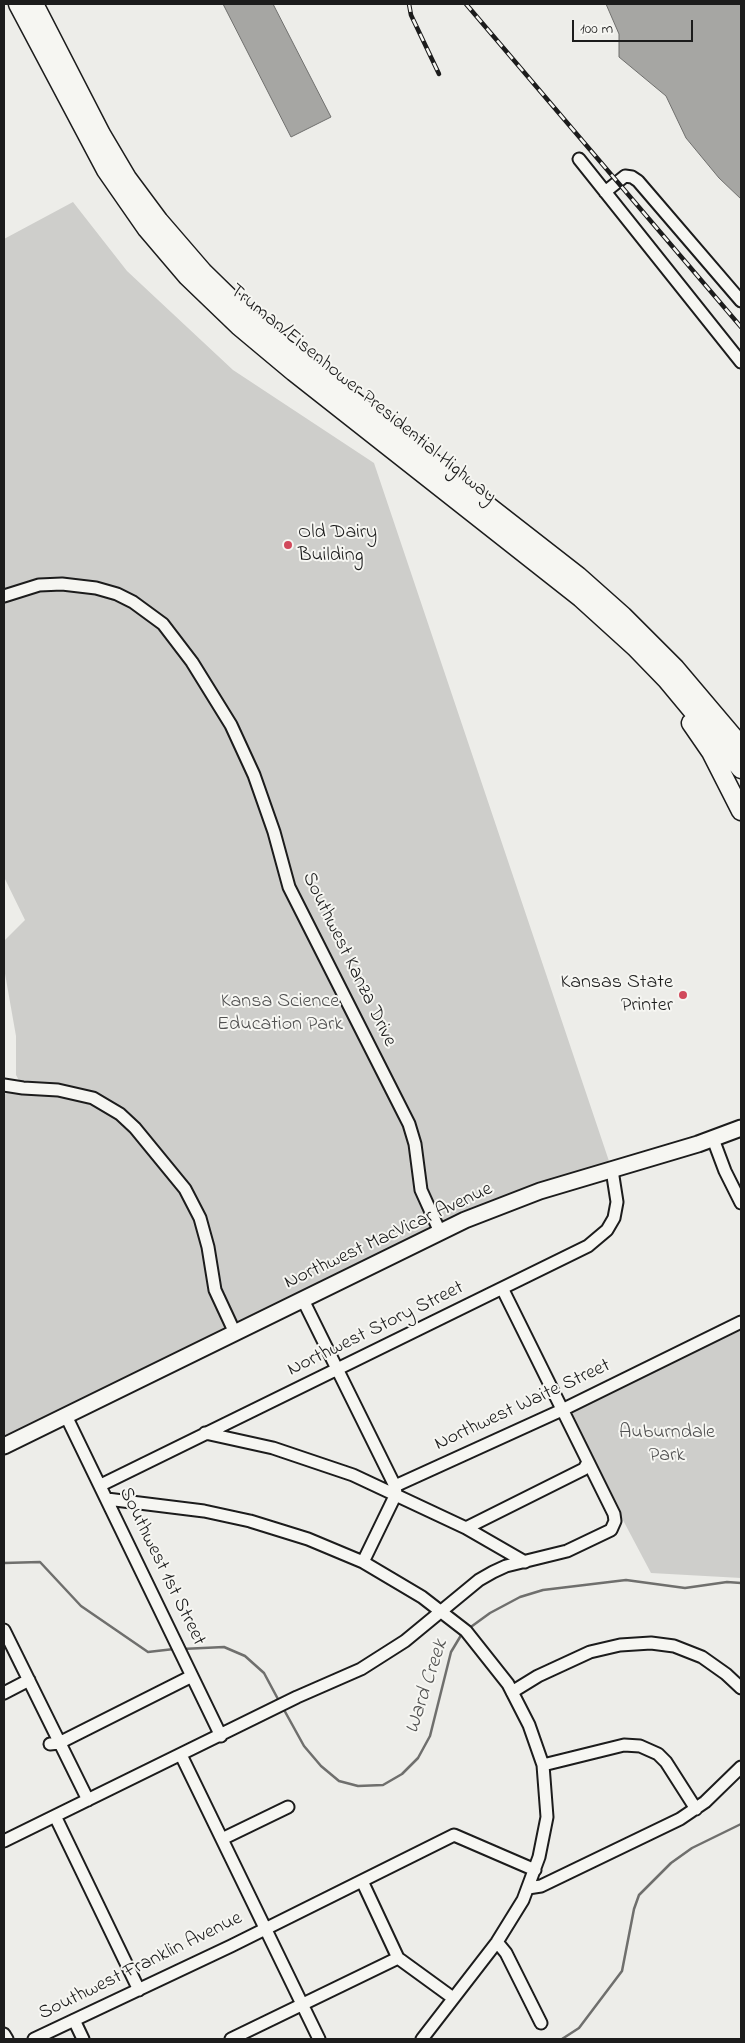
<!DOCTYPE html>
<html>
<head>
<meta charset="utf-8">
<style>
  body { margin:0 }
  #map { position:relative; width:745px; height:2043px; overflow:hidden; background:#edede9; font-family:"Indie Flower",sans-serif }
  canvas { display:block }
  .frame { position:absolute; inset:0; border:5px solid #1c1c1c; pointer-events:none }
  .scale { position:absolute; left:572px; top:20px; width:121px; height:22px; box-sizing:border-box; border:2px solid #1c1c1c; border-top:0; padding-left:6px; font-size:15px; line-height:18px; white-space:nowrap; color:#1c1c1c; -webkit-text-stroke:4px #f6f6f2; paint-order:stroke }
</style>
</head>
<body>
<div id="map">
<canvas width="745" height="2043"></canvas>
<div class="frame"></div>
<div class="scale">100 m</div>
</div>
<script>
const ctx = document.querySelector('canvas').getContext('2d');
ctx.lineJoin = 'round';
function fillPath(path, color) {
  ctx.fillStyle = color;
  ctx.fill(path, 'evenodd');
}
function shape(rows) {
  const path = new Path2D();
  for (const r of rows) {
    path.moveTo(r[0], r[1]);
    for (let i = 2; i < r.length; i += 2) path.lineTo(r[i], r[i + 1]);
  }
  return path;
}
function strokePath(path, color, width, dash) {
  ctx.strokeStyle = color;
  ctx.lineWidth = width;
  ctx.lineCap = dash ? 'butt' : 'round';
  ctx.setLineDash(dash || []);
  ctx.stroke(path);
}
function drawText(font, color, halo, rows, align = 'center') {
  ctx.font = font + ' "Indie Flower",sans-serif';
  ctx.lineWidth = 4;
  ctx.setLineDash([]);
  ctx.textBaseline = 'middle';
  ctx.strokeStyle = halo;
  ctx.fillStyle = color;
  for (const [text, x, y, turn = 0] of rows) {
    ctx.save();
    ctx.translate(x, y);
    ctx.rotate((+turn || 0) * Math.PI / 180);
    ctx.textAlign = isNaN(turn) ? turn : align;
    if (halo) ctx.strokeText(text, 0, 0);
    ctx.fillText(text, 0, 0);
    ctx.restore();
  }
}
fillPath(shape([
  [73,202,127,271,233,370,374,463,612,1170,440,1232,4,1445,4,1094,23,1088,16,1075,16,1036,4,968,4,941,25,920,4,877,4,239],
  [741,1325,741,1578,651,1573,597,1471,569,1413]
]), '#cececb');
const water = shape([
  [223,4,273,4,331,117,291,137,223,4],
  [606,4,741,4,741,199,719,178,686,138,666,96,619,57,619,34,606,4]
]);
fillPath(water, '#a6a6a3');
strokePath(water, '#6f6f6d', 1);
strokePath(shape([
  [4,1563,40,1562,81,1606,148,1652,174,1649],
  [468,1629,490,1613,520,1597,543,1590,626,1580,685,1588,727,1582,741,1583],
  [182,1649,224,1647,245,1656,264,1673,279,1701],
  [283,1708,304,1746,321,1766,339,1781,358,1786,383,1785,402,1774,418,1758,430,1736,451,1652,463,1632],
  [562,2039,579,2028,622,1971,634,1909,639,1895,671,1863,692,1848,741,1824]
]), '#6f6f6d', 2.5);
const minor = shape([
  [579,159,741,362],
  [605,192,625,176,632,177,638,181,741,301],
  [4,596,39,585,62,584,96,588,117,594,133,602,163,624,192,662,231,725,254,775,274,832,289,887,409,1124,415,1144,421,1190,440,1232],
  [4,1085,23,1088,58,1090,93,1098,120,1114,135,1128,185,1189,200,1218,208,1247,215,1290,235,1333],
  [713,1139,725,1171,741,1203],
  [303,1300,395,1486,396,1494,363,1562],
  [66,1416,221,1736],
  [205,1433,273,1448,353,1475,466,1528,525,1562],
  [101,1485,588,1246,607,1230,614,1218,617,1202,612,1170],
  [395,1486,562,1410,741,1322],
  [107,1499,204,1511,250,1521,308,1539,363,1562,422,1597,466,1631,508,1684,529,1725,543,1765,547,1817,539,1857,523,1900,497,1942,422,2039],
  [466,1528,584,1469,588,1462],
  [4,1630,88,1800],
  [512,1692,538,1676,590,1652,620,1645,651,1643,674,1646,702,1657,726,1674,741,1688],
  [4,1693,29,1680],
  [50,1744,59,1743,192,1676],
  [181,1755,319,2039],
  [543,1765,624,1745,640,1746,658,1754,666,1762,696,1809],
  [55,1816,139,1990],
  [222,1839,288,1807],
  [4,1841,297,1697,361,1669,405,1641,479,1580,493,1572,506,1566,567,1551,611,1530,615,1521,614,1514,503,1290],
  [362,1881,398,1958,453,1998],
  [528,1888,541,1886,680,1819,705,1802,741,1767],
  [497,1942,506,1953,541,2023],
  [74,2020,83,2039],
  [4,2034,7,2039],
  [34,2039,231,1946,454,1835,535,1870],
  [231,2039,398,1958]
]);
const major = shape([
  [4,1446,465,1220,540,1191,698,1144,741,1128]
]);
const highway = shape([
  [18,4,106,170,147,229,187,276,239,326,294,372,581,598,635,647,667,680,741,769],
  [34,4,101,134,127,178,159,221,203,272,246,314,283,346,578,576,623,616,675,668,741,746],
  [691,723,711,752,741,811]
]);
strokePath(minor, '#1c1c1c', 15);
strokePath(major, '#1c1c1c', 19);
strokePath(highway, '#1c1c1c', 21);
strokePath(minor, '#f6f6f2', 11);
strokePath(major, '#f6f6f2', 15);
strokePath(highway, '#f6f6f2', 18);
const rail = shape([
  [409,4,411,15,439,74],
  [466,4,741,327]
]);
strokePath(rail, '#1c1c1c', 4.5);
strokePath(rail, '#f6f6f2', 2.5, [8]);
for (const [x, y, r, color] of [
  [288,545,5,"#d1495b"],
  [683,995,5,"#d1495b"]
]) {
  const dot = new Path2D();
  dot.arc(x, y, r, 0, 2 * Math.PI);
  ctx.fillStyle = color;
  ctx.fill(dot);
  strokePath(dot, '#f6f6f2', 2);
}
drawText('20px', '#1c1c1c', '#f6f6f2', [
  ["Truman/Eisenhower Presidential Highway",362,395,39],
  ["Southwest Kanza Drive",348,960,64],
  ["Northwest MacVicar Avenue",389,1237,-25],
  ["Northwest Story Street",376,1330,-26],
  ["Northwest Waite Street",523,1406,-25],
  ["Southwest 1st Street",161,1567,64],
  ["Southwest Franklin Avenue",141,1967,-26]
]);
drawText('20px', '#1c1c1c', '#f6f6f2', [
  ["Old Dairy",298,534],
  ["Building",298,557],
  ["Kansas State",673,984,"right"],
  ["Printer",673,1007,"right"]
], 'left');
drawText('20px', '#515151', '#f6f6f2', [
  ["Kansa Science",280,1003],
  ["Education Park",280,1026],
  ["Auburndale",667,1434],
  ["Park",667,1457]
]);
drawText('italic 21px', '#535352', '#f6f6f2', [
  ["Ward Creek",428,1687,-72]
]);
</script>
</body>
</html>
